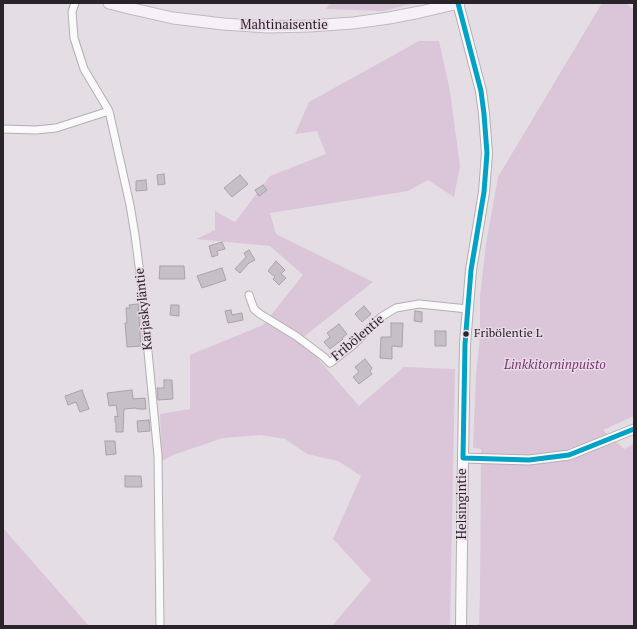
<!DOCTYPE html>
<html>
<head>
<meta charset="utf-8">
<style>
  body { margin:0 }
  #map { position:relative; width:637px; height:629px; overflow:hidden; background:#e4dee4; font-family:"PT Serif",serif }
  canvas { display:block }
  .frame { position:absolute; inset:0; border:4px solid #292429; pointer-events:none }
</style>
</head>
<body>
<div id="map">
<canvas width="637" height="629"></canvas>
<div class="frame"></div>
</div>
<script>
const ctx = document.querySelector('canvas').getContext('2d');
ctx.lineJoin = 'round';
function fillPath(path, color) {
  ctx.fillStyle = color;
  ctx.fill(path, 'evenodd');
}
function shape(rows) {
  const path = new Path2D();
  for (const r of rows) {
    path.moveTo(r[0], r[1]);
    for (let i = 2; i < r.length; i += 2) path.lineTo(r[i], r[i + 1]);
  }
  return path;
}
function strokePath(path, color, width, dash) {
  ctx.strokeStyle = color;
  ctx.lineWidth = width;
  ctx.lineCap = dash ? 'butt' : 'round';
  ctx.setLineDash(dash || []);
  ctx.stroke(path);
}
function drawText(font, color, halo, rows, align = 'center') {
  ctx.font = font + ' "PT Serif",serif';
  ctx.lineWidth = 3;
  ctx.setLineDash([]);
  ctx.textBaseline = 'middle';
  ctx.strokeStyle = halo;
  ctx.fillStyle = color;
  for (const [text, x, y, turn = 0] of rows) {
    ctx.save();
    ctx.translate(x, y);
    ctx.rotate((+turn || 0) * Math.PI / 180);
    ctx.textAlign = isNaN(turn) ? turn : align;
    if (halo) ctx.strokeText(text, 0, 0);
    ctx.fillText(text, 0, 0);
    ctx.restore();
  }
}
fillPath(shape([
  [330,3,414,3,383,11,326,9],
  [602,3,626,3,634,10,634,416,603,430,624,449,634,444,634,626,479,626,480,593,481,449,473,448,476,375,480,337,480,296,486,244,498,177],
  [419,41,439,41,450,91,460,166,454,197,428,180,408,191,270,213,276,234,373,282,301,339,359,406,404,367,455,369,450,626,332,626,371,580,333,539,361,476,338,461,307,454,285,439,261,435,223,438,173,455,162,461,160,414,190,409,190,355,263,325,303,275,270,246,196,239,215,230,215,211,235,222,270,176,326,154,317,131,295,134,309,102],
  [3,528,89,626,3,626]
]), '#dbc5d8');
const building = shape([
  [164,174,165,184,158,185,157,175,164,174],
  [240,175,248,184,232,197,224,188,240,175],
  [146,180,147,190,136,191,136,181,146,180],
  [263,185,267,190,259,196,255,190,263,185],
  [222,242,225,249,217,251,218,255,212,257,209,246,222,242],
  [249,250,255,260,249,263,240,273,235,269,246,257,244,253,249,250],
  [276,261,285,270,281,274,286,278,279,285,273,279,275,277,268,271,276,261],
  [160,266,184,266,185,279,159,279,160,266],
  [222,268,226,280,202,288,197,276,222,268],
  [138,304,141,346,127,347,125,323,127,323,126,308,130,308,129,305,138,304],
  [171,305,179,305,179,316,170,315,171,305],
  [364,306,371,314,362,322,355,314,364,306],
  [231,310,232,315,242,313,243,320,228,323,225,311,231,310],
  [415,311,422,312,422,322,414,321,415,311],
  [391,323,403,323,402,347,392,346,392,359,380,358,381,337,391,337,391,323],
  [339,324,347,334,342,338,343,339,330,349,324,342,330,337,327,333,339,324],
  [435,331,446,331,446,346,435,346,435,331],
  [365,359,372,368,370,371,372,374,359,384,353,377,359,372,355,367,365,359],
  [164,380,172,380,173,399,158,400,157,388,164,388,164,380],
  [82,390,89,409,80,412,76,402,68,405,65,396,82,390],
  [132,390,133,399,145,398,146,409,137,409,136,408,124,409,123,432,116,432,116,422,115,422,115,416,118,417,116,405,109,406,107,393,132,390],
  [149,420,150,431,138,432,137,421,149,420],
  [105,441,115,441,116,454,106,455,105,441],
  [125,476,141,476,142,487,125,487,125,476]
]);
fillPath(building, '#c5c0c5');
strokePath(building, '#a8a3a8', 1);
const minor = shape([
  [75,3,72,12,74,38,84,69,109,111,130,205,135,235,142,289,158,456,160,626],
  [3,129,36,130,56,128,109,111],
  [249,295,254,309,260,314,296,336,324,357,330,363,352,346,381,317,396,308,419,304,468,309]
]);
const tertiary = shape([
  [463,458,529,460,569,455,634,429]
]);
const secondary = shape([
  [458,3,481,91,484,114,487,153,484,192,471,270,465,344,463,458,461,626]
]);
const primary = shape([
  [109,3,133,9,173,18,223,24,268,27,310,26,353,23,389,18,420,12,459,3]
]);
strokePath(minor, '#b3aeb2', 9);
strokePath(tertiary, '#b3aeb2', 11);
strokePath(secondary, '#b3aeb2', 12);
strokePath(primary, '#bebbbe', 13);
strokePath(minor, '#fbfafb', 7);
strokePath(tertiary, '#fbfafb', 9);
strokePath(secondary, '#fbfafb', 10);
strokePath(primary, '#f6f1f6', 11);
strokePath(shape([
  [458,3,481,91,484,114,487,153,484,192,471,270,465,344,463,458],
  [463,458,529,460,569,455,634,429]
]), '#02a2c6', 5);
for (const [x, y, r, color] of [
  [466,334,3.5,"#292429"]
]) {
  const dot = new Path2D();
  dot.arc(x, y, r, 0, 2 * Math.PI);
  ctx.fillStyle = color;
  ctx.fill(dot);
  strokePath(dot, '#e8dae6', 1.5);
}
drawText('12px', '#292429', '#e8dae6', [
  ["Fribölentie L",474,334]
], 'left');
drawText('13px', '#292429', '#e8dae6', [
  ["Mahtinaisentie",284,25],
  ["Karjaskyläntie",144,309,-96],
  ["Fribölentie",358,338,-40],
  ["Helsingintie",462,504,-90]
]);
drawText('italic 13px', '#783674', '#e8dae6', [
  ["Linkkitorninpuisto",555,365]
]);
</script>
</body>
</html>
